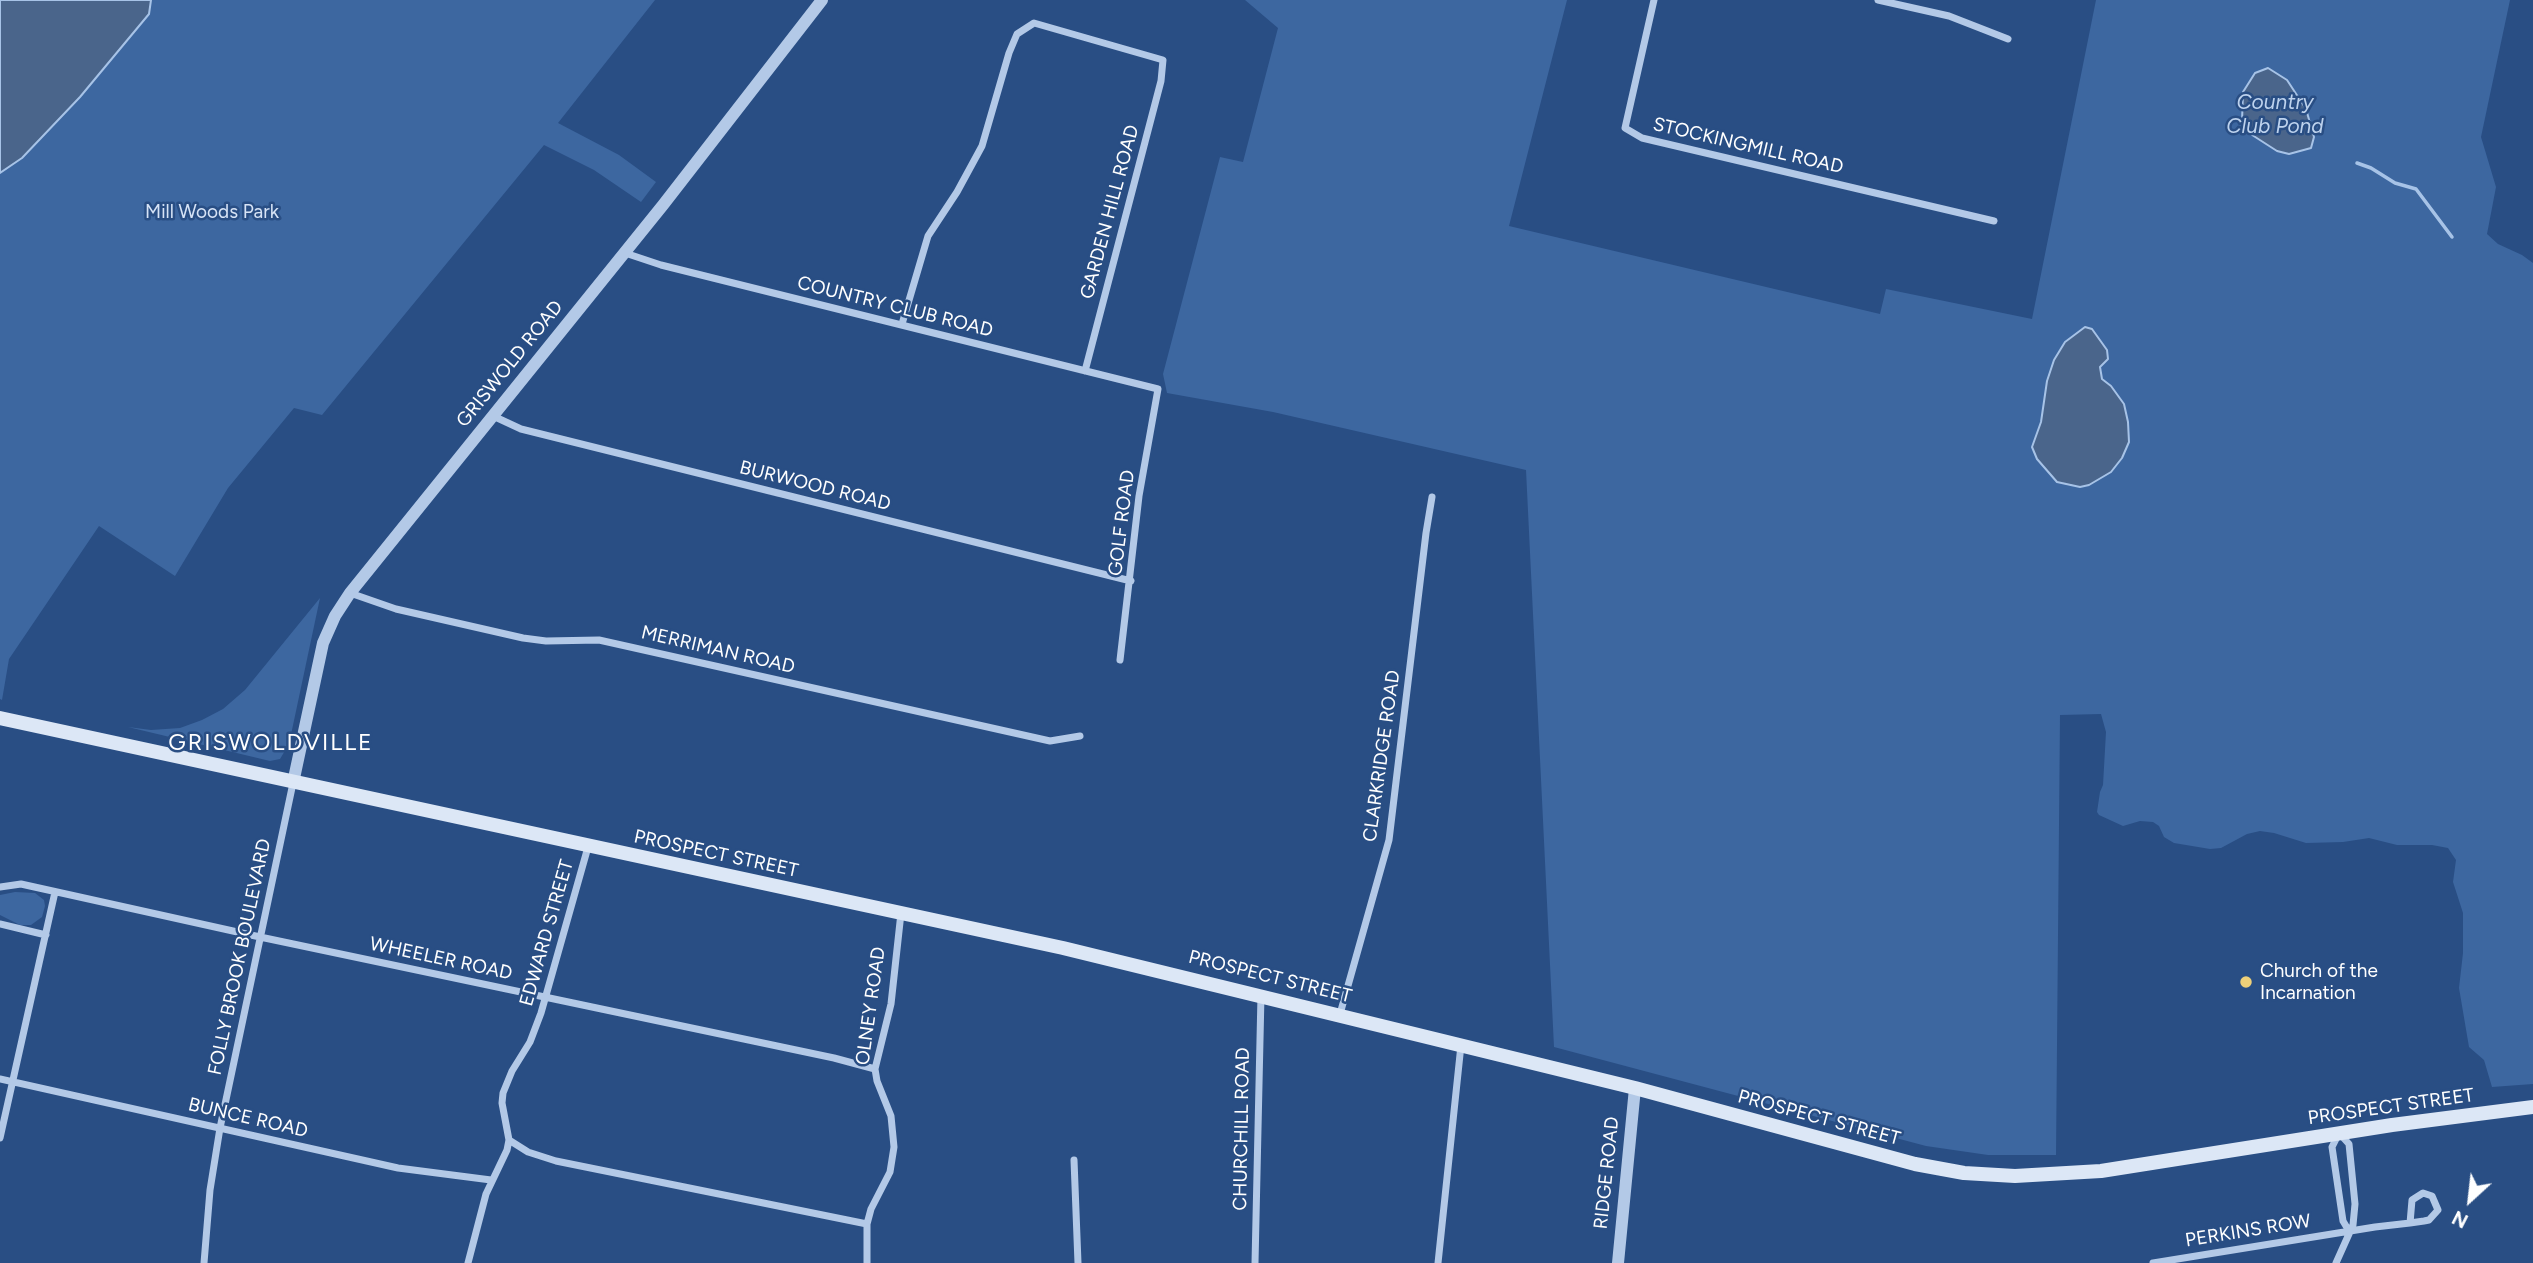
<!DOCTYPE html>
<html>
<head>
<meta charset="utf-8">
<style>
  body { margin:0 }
  #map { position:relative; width:2533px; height:1263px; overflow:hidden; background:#294e84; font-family:Figtree,sans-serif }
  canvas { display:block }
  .north { position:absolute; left:2435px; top:1165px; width:70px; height:70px; -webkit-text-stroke:5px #294e84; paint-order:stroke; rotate:207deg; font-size:19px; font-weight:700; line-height:28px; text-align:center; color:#fff }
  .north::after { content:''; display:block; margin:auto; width:24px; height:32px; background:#fff; clip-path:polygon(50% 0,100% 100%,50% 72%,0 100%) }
</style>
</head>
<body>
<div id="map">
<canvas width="2533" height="1263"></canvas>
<div class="north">N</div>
</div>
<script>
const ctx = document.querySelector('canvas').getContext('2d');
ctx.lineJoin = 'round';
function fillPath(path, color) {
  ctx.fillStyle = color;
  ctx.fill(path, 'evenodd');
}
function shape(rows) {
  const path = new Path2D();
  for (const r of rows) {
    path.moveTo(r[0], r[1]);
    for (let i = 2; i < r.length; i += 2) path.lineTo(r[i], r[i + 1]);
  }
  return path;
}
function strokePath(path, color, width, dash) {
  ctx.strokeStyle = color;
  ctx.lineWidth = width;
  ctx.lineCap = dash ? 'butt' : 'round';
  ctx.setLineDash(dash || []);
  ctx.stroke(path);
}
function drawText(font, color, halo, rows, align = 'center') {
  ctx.font = font + ' Figtree,sans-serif';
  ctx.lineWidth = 5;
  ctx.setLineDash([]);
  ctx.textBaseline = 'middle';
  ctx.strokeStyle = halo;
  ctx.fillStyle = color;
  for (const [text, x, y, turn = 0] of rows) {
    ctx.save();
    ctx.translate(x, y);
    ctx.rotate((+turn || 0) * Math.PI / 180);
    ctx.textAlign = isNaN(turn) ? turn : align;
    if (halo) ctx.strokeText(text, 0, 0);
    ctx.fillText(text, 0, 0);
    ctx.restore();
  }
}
fillPath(shape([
  [0,0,655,0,558,123,619,155,656,182,641,202,594,170,544,145,322,415,294,408,228,488,175,576,99,526,9,659,2,700,0,699],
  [1245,0,1567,0,1509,226,1880,314,1886,289,2032,319,2096,0,2510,0,2481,137,2496,187,2487,234,2498,244,2522,255,2533,263,2533,1084,2492,1087,2484,1060,2469,1047,2459,988,2463,953,2463,913,2453,882,2456,860,2448,848,2432,845,2397,845,2369,838,2343,842,2306,843,2274,833,2260,831,2247,834,2221,848,2210,849,2174,843,2164,837,2159,826,2153,822,2140,821,2123,826,2099,815,2097,812,2100,792,2103,785,2106,732,2101,714,2060,715,2056,1155,1988,1155,1926,1146,1554,1047,1526,470,1273,412,1167,393,1163,374,1220,157,1243,162,1278,28],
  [320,598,289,744,280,759,270,761,128,727,151,730,180,728,202,720,223,709,245,690],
  [15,892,35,893,44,900,45,906,42,917,31,925,20,925,0,915,0,895]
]), '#3d67a0');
const water = shape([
  [0,0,151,0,149,14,80,97,22,158,0,173,0,0],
  [2268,68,2287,80,2306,109,2314,137,2311,148,2289,154,2277,151,2249,133,2242,122,2243,92,2255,73,2268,68],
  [2085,327,2092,329,2107,350,2108,359,2100,367,2102,379,2111,386,2124,404,2128,422,2129,442,2122,458,2111,472,2089,485,2080,487,2057,482,2037,459,2032,447,2041,422,2047,381,2054,360,2065,342,2085,327]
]);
fillPath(water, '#4a658b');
strokePath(water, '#a7c3e7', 2);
strokePath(shape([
  [2357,163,2371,168,2395,183,2416,189,2452,237]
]), '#a7c3e7', 3.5);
strokePath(shape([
  [1654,0,1625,128,1642,138,1994,221],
  [1878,0,1949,16,2008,39],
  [625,253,661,265,1158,389,1139,496,1120,660],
  [902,324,928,236,957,192,982,146,1009,53,1017,34,1034,23,1163,60,1161,81,1085,371],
  [493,416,521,429,1131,581],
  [350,593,396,609,523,638,546,641,599,640,1050,741,1080,736],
  [0,887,21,884,260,937,834,1058,875,1069],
  [0,924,46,935],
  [1340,1014,1389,840,1426,533,1432,497],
  [0,1079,398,1168,491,1180],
  [0,1138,55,892],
  [509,1140,528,1152,556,1161,867,1224],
  [1074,1160,1078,1263],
  [204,1263,210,1190,220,1128,293,783],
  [468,1263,486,1194,507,1150,509,1140,502,1103,503,1093,512,1071,530,1042,541,1013,588,847],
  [867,1263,867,1224,871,1209,890,1172,894,1147,891,1116,877,1081,875,1069,891,1004,901,913],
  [1255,1263,1261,995],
  [1438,1263,1461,1045],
  [2153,1263,2375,1227,2410,1223,2424,1221,2429,1220,2438,1210,2432,1196,2423,1193,2412,1200,2410,1223],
  [2336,1263,2353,1225,2355,1204,2349,1144,2339,1133,2332,1147,2343,1221,2349,1231]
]), '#b3c9e7', 7);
strokePath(shape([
  [293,783,323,643,335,616,350,593,663,205,822,0],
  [1618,1263,1635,1088]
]), '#b3c9e7', 12);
strokePath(shape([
  [0,718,1063,948,1635,1088,1915,1164,1964,1173,2015,1176,2101,1171,2392,1125,2533,1107]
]), '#dce7f6', 14);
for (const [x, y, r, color] of [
  [2246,982,7,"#eed079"]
]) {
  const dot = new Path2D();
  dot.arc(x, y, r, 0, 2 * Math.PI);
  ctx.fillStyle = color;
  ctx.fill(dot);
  strokePath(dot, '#294e84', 2.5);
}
drawText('19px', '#fff', '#294e84', [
  ["STOCKINGMILL ROAD",1748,146,13],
  ["GARDEN HILL ROAD",1110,212,-75],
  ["COUNTRY CLUB ROAD",895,307,14],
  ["GRISWOLD ROAD",510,364,-51],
  ["BURWOOD ROAD",815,486,14],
  ["GOLF ROAD",1122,523,-83],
  ["MERRIMAN ROAD",718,650,13],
  ["CLARKRIDGE ROAD",1382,756,-82],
  ["PROSPECT STREET",716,854,12],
  ["EDWARD STREET",547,933,-74],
  ["FOLLY BROOK BOULEVARD",240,957,-78],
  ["WHEELER ROAD",441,959,12],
  ["PROSPECT STREET",1270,977,14],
  ["OLNEY ROAD",871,1006,-82],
  ["PROSPECT STREET",2391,1107,-8],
  ["BUNCE ROAD",248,1118,13],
  ["PROSPECT STREET",1819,1118,15],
  ["CHURCHILL ROAD",1242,1129,-89],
  ["RIDGE ROAD",1607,1173,-84],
  ["PERKINS ROW",2248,1231,-9]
]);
drawText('19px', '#d6e3f6', '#294e84', [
  ["Mill Woods Park",212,212]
]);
drawText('19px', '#fff', '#294e84', [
  ["Church of the",2260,971],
  ["Incarnation",2260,993]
], 'left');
drawText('italic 21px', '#bed3ee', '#294e84', [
  ["Country",2275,103],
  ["Club Pond",2275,127]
]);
ctx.letterSpacing = '2px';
drawText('23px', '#fff', '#294e84', [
  ["GRISWOLDVILLE",271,743]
]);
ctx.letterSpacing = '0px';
</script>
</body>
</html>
